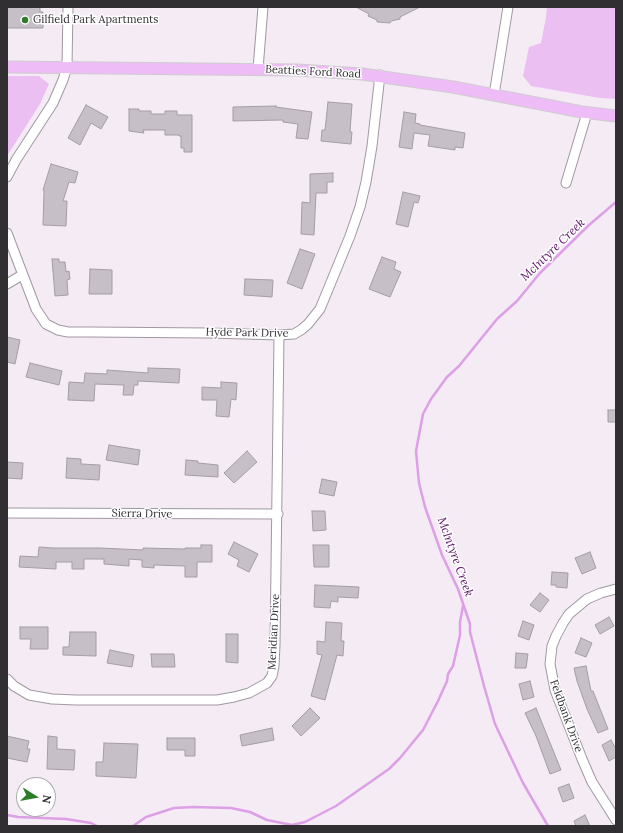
<!DOCTYPE html>
<html>
<head>
<meta charset="utf-8">
<style>
  body { margin:0 }
  #map { position:relative; width:623px; height:833px; overflow:hidden; background:#f4ebf5; font-family:Lora,serif }
  canvas { display:block }
  .frame { position:absolute; inset:0; border:8px solid #322f33; pointer-events:none }
  .north { position:absolute; left:16px; top:777px; width:40px; height:40px; box-sizing:border-box; background:#fff; border:1px solid #adacad; border-radius:50%; rotate:101deg; font-size:11px; font-weight:700; line-height:16px; text-align:center; color:#322f33 }
  .north::after { content:''; display:block; margin:auto; width:14px; height:18px; background:#2d7d28; clip-path:polygon(50% 0,100% 100%,50% 72%,0 100%) }
</style>
</head>
<body>
<div id="map">
<canvas width="623" height="833"></canvas>
<div class="frame"></div>
<div class="north">N</div>
</div>
<script>
const ctx = document.querySelector('canvas').getContext('2d');
ctx.lineJoin = 'round';
function fillPath(path, color) {
  ctx.fillStyle = color;
  ctx.fill(path, 'evenodd');
}
function shape(rows) {
  const path = new Path2D();
  for (const r of rows) {
    path.moveTo(r[0], r[1]);
    for (let i = 2; i < r.length; i += 2) path.lineTo(r[i], r[i + 1]);
  }
  return path;
}
function strokePath(path, color, width, dash) {
  ctx.strokeStyle = color;
  ctx.lineWidth = width;
  ctx.lineCap = dash ? 'butt' : 'round';
  ctx.setLineDash(dash || []);
  ctx.stroke(path);
}
function drawText(font, color, halo, rows, align = 'center') {
  ctx.font = font + ' Lora,serif';
  ctx.lineWidth = 3;
  ctx.setLineDash([]);
  ctx.textBaseline = 'middle';
  ctx.strokeStyle = halo;
  ctx.fillStyle = color;
  for (const [text, x, y, turn = 0] of rows) {
    ctx.save();
    ctx.translate(x, y);
    ctx.rotate((+turn || 0) * Math.PI / 180);
    ctx.textAlign = isNaN(turn) ? turn : align;
    if (halo) ctx.strokeText(text, 0, 0);
    ctx.fillText(text, 0, 0);
    ctx.restore();
  }
}
fillPath(shape([
  [547,7,616,7,616,99,600,98,531,86,523,76,529,47,541,43,546,17],
  [7,76,39,76,49,84,40,104,7,156]
]), '#ecbff3');
strokePath(shape([
  [7,815,18,817,66,819,91,823,97,826],
  [133,826,146,817,174,808,193,807,231,808,250,812,267,820,292,825,305,822,336,806,389,769,400,758,423,730,438,701,447,681,448,674,453,666,460,635,460,622,463,606],
  [548,826,523,783,495,724,484,686,470,632,470,624,458,589,442,555,425,507,419,483,416,451,423,414,431,399,447,377,459,366,497,319,517,301,540,273,589,225,616,202]
]), '#dd9fe6', 2.5);
const building = shape([
  [7,7,40,7,40,12,43,12,43,28,7,28,7,7],
  [356,7,420,7,400,17,400,19,391,21,390,23,377,22,377,20,368,16,369,14,356,7],
  [328,102,352,104,350,132,352,132,351,144,321,141,322,130,325,130,328,102],
  [86,105,108,117,101,129,91,123,80,145,68,138,86,105],
  [276,106,276,107,312,112,308,139,296,138,298,124,283,122,283,120,233,121,233,107,276,106],
  [129,109,139,109,139,111,151,111,151,114,165,114,165,111,177,111,177,115,192,115,192,152,184,152,184,148,181,148,181,136,179,136,179,135,165,135,165,130,143,130,144,133,129,131,129,109],
  [404,112,416,114,415,123,420,124,420,125,465,133,463,148,455,147,455,150,428,146,430,135,414,133,412,149,399,147,404,112],
  [51,164,78,172,75,183,69,182,63,201,67,201,66,226,43,225,44,191,43,190,51,164],
  [333,173,333,182,327,182,327,193,316,193,314,235,301,234,302,202,310,203,310,174,333,173],
  [403,192,420,196,418,203,414,202,408,227,396,224,403,192],
  [300,249,315,254,302,289,287,283,300,249],
  [382,257,396,262,394,269,401,272,390,297,369,289,382,257],
  [52,259,59,259,59,262,65,262,66,272,69,271,70,279,67,280,68,295,55,296,52,259],
  [90,269,112,270,112,294,89,294,90,269],
  [245,279,273,280,272,297,244,295,245,279],
  [7,337,20,340,15,364,7,362,7,337],
  [30,363,62,371,59,385,26,377,30,363],
  [148,368,180,369,179,383,138,381,138,385,134,385,133,395,123,395,124,385,95,384,94,401,68,400,69,382,84,383,85,373,107,374,107,370,148,373,148,368],
  [221,382,237,383,236,400,231,399,229,417,216,416,217,400,202,400,202,387,221,388,221,382],
  [608,410,616,410,616,422,608,422,608,410],
  [109,445,140,450,138,465,106,460,109,445],
  [247,451,257,462,234,483,224,473,247,451],
  [67,458,81,459,81,464,100,465,99,480,66,478,67,458],
  [186,460,198,461,198,463,218,465,218,477,185,475,186,460],
  [7,462,23,463,22,479,7,478,7,462],
  [322,479,337,482,334,496,319,493,322,479],
  [312,511,325,511,326,530,313,531,312,511],
  [234,542,258,554,249,572,237,566,239,560,228,554,234,542],
  [201,545,212,545,212,562,197,562,197,577,185,577,185,566,154,565,154,568,142,567,142,560,129,559,129,566,104,564,104,559,84,559,84,569,72,569,72,562,56,562,56,569,19,567,20,556,38,557,39,547,53,548,100,548,143,550,143,548,185,549,185,548,201,548,201,545],
  [313,545,329,545,329,567,314,567,313,545],
  [590,552,596,568,582,574,575,558,590,552],
  [552,572,568,573,567,588,556,587,556,585,551,585,552,572],
  [315,585,359,587,358,598,338,597,338,602,331,601,330,608,314,607,315,585],
  [540,593,549,600,540,612,530,605,540,593],
  [609,617,614,626,600,634,595,625,609,617],
  [523,621,534,625,529,640,518,636,523,621],
  [326,622,342,623,341,641,344,641,343,656,337,655,325,700,311,696,322,655,317,654,317,641,325,642,326,622],
  [20,627,48,627,48,649,30,649,31,639,20,639,20,627],
  [70,632,96,632,96,656,63,655,63,647,69,647,70,632],
  [226,634,238,634,238,663,226,662,226,634],
  [581,638,592,643,586,657,575,653,581,638],
  [110,650,134,655,132,667,107,663,110,650],
  [516,653,528,654,526,668,515,668,516,653],
  [151,654,174,654,175,667,152,667,151,654],
  [586,666,591,691,593,691,608,729,598,733,587,709,577,681,574,668,586,666],
  [530,681,534,697,523,700,519,684,530,681],
  [310,708,320,718,301,736,292,726,310,708],
  [536,708,561,770,550,774,536,736,525,713,536,708],
  [272,728,274,740,242,746,240,735,272,728],
  [7,736,29,741,27,749,30,749,27,762,7,758,7,736],
  [48,736,57,737,57,749,75,750,74,770,47,769,48,736],
  [167,738,195,738,195,756,185,756,185,750,167,750,167,738],
  [611,740,616,749,616,757,609,761,602,745,611,740],
  [104,743,138,744,136,778,96,776,96,762,103,762,104,743],
  [569,784,574,798,563,802,558,788,569,784],
  [585,815,590,826,576,826,574,821,585,815]
]);
fillPath(building, '#c7bfc8');
strokePath(building, '#a49da5', 1);
const minor = shape([
  [258,69,263,7],
  [494,95,508,7],
  [7,177,16,160,53,103,63,80,67,67,68,7],
  [566,183,587,113],
  [7,233,36,309,46,324,58,330,68,332,90,332,209,333,279,335,294,334,301,330,308,324,320,309,350,236,360,207,366,182,372,146,380,75],
  [7,284,22,275],
  [7,513,278,514],
  [616,589,601,593,587,599,569,614,563,623,556,636,552,646,550,664,555,690,582,759,592,782,616,820],
  [7,679,14,686,29,695,52,699,76,700,217,700,234,697,249,693,267,683,272,676,274,666,275,645,279,335]
]);
const major = shape([
  [7,67,297,70,362,74,453,87,582,112,616,116]
]);
strokePath(minor, '#a098a1', 11);
strokePath(major, '#cecdce', 13);
strokePath(minor, '#fff', 9);
strokePath(major, '#eebcf6', 11);
for (const [x, y, r, color] of [
  [25,20,4,"#2d7d28"]
]) {
  const dot = new Path2D();
  dot.arc(x, y, r, 0, 2 * Math.PI);
  ctx.fillStyle = color;
  ctx.fill(dot);
  strokePath(dot, '#fff', 1.5);
}
drawText('11px', '#322f33', '#fff', [
  ["Gilfield Park Apartments",33,20]
], 'left');
drawText('11px', '#322f33', '#fff', [
  ["Beatties Ford Road",313,72,3],
  ["Hyde Park Drive",247,333,1],
  ["Sierra Drive",142,514,1],
  ["Meridian Drive",274,632,-87],
  ["Feldbank Drive",566,716,70]
]);
drawText('italic 12px', '#5b1066', '#fff', [
  ["McIntyre Creek",553,250,-44],
  ["McIntyre Creek",455,557,70]
]);
</script>
</body>
</html>
